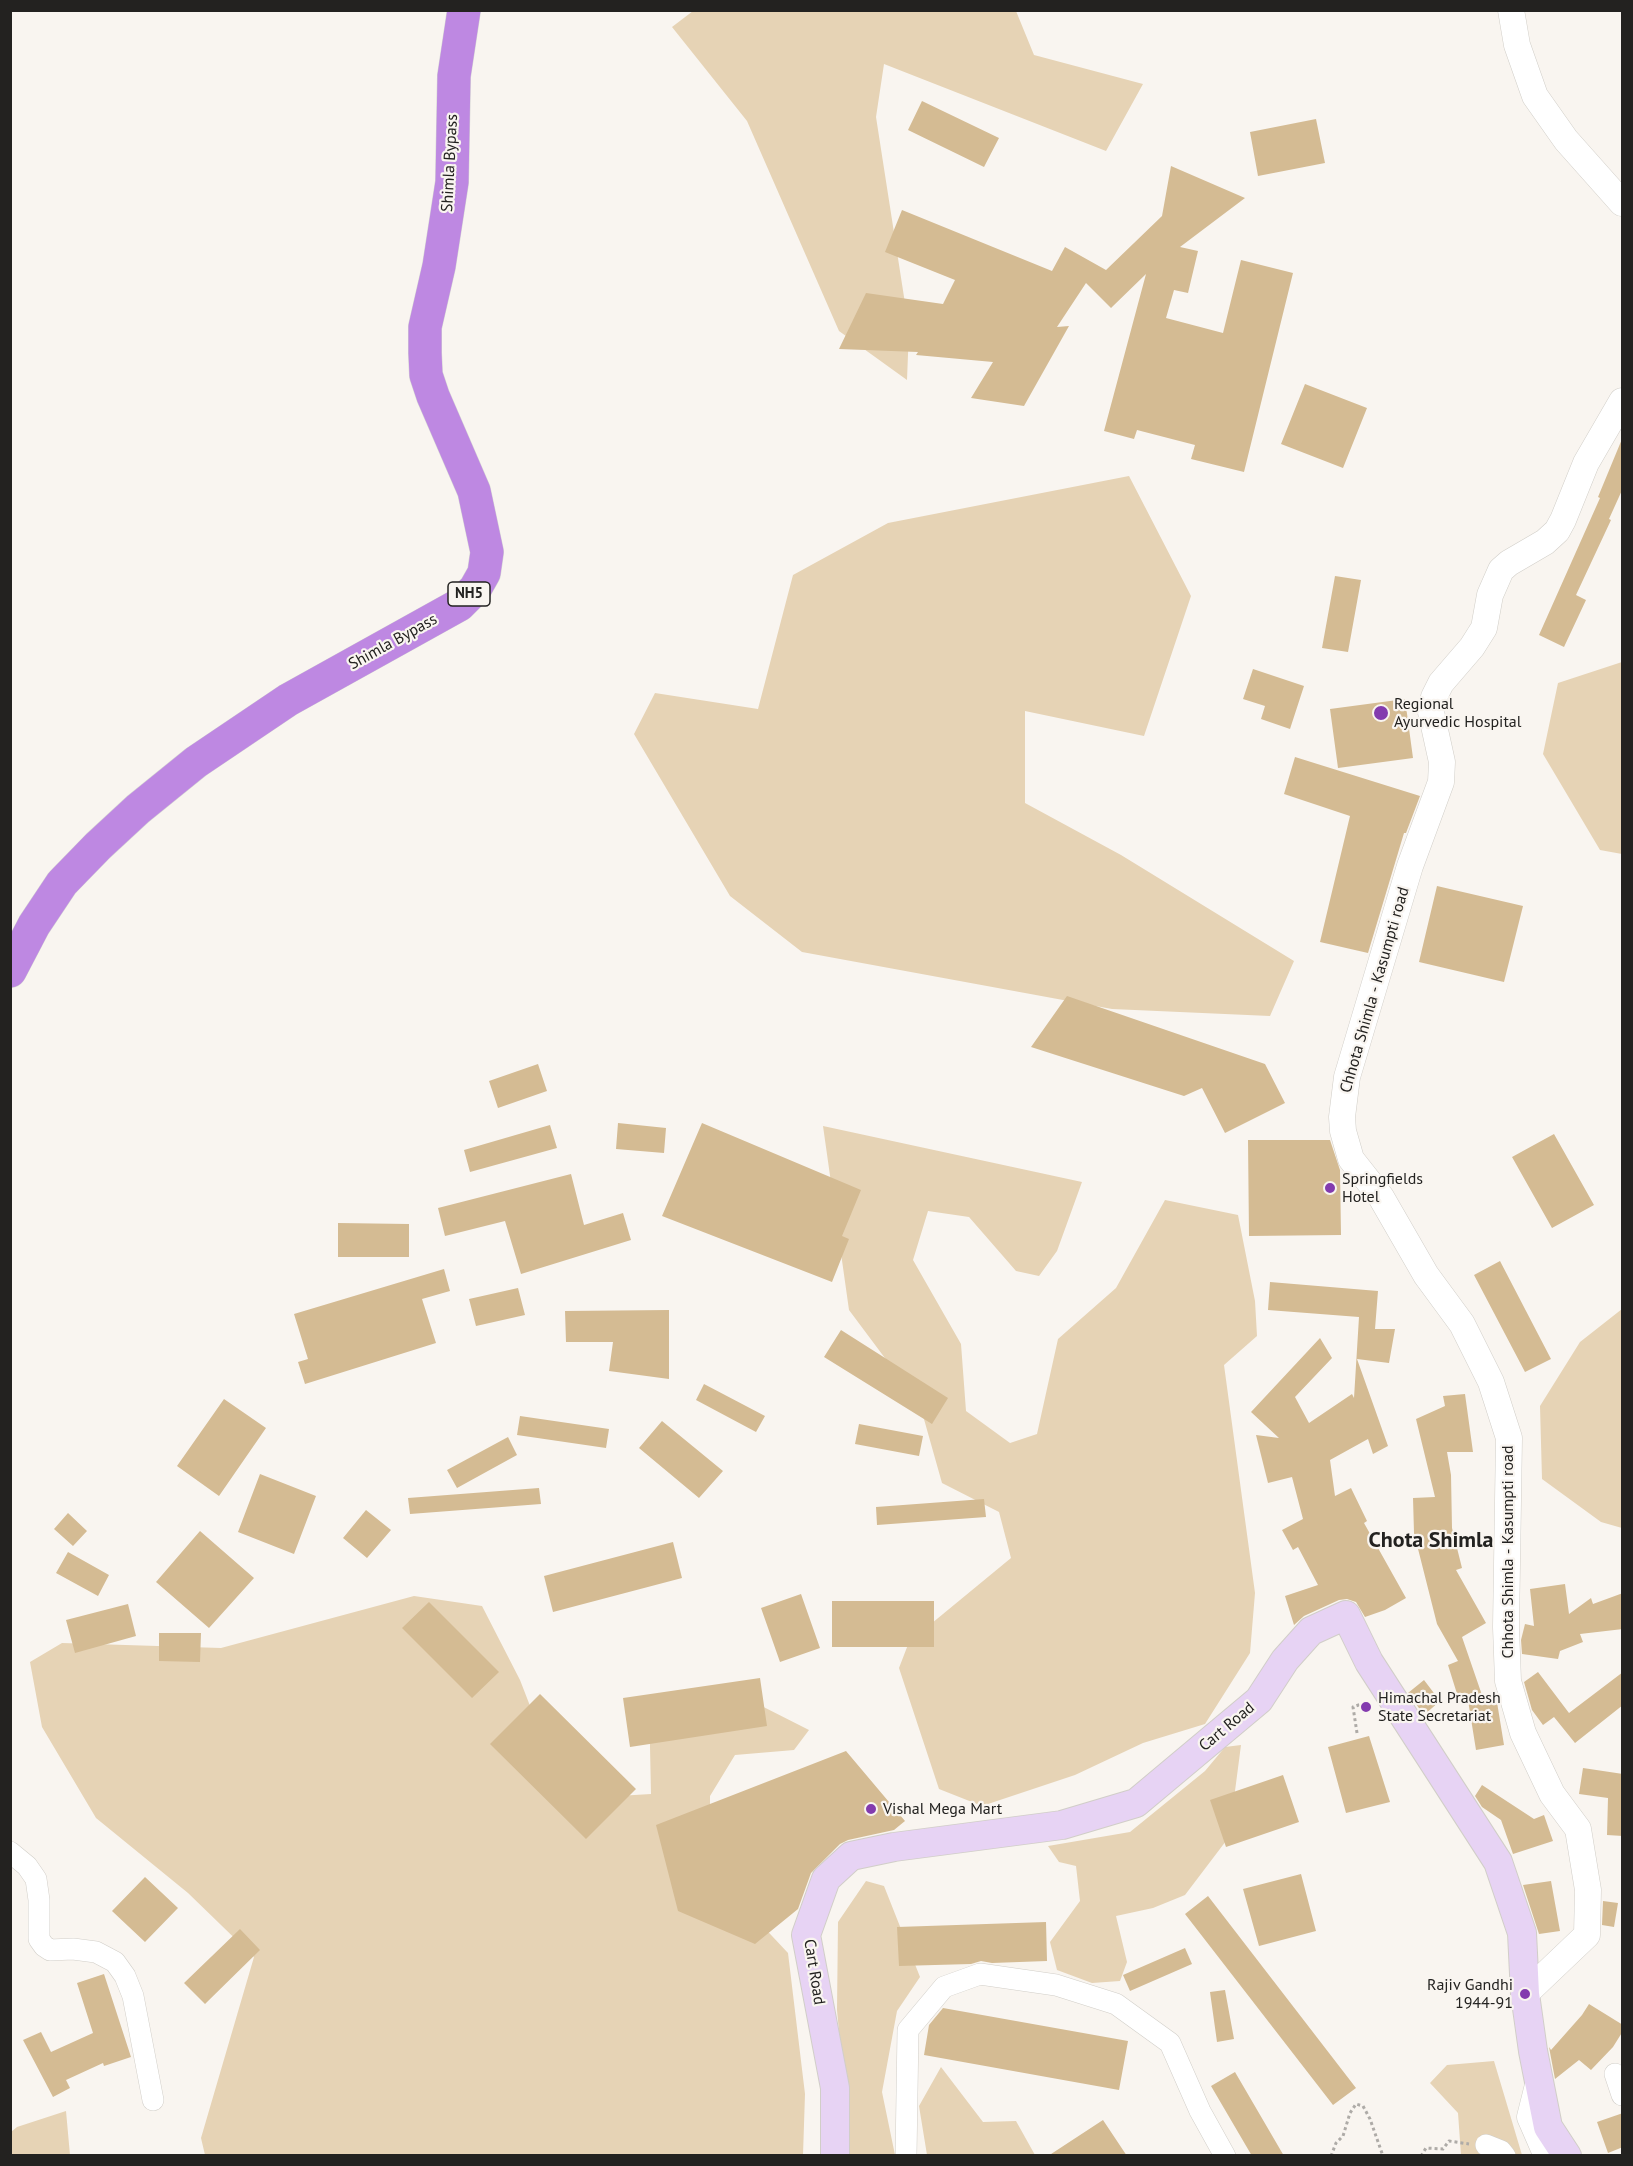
<!DOCTYPE html>
<html>
<head>
<meta charset="utf-8">
<style>
  body { margin:0 }
  #map { position:relative; width:1633px; height:2166px; overflow:hidden; background:#f9f5f0; font-family:"PT Sans",sans-serif }
  canvas { display:block }
  .frame { position:absolute; inset:0; border:12px solid #232220; pointer-events:none }
</style>
</head>
<body>
<div id="map">
<canvas width="1633" height="2166"></canvas>
<div class="frame"></div>
</div>
<script>
const ctx = document.querySelector('canvas').getContext('2d');
ctx.lineJoin = 'round';
function fillPath(path, color) {
  ctx.fillStyle = color;
  ctx.fill(path, 'evenodd');
}
function shape(rows) {
  const path = new Path2D();
  for (const r of rows) {
    path.moveTo(r[0], r[1]);
    for (let i = 2; i < r.length; i += 2) path.lineTo(r[i], r[i + 1]);
  }
  return path;
}
function strokePath(path, color, width, dash) {
  ctx.strokeStyle = color;
  ctx.lineWidth = width;
  ctx.lineCap = dash ? 'butt' : 'round';
  ctx.setLineDash(dash || []);
  ctx.stroke(path);
}
function drawText(font, color, halo, rows, align = 'center') {
  ctx.font = font + ' "PT Sans",sans-serif';
  ctx.lineWidth = 4.5;
  ctx.setLineDash([]);
  ctx.textBaseline = 'middle';
  ctx.strokeStyle = halo;
  ctx.fillStyle = color;
  for (const [text, x, y, turn = 0] of rows) {
    ctx.save();
    ctx.translate(x, y);
    ctx.rotate((+turn || 0) * Math.PI / 180);
    ctx.textAlign = isNaN(turn) ? turn : align;
    if (halo) ctx.strokeText(text, 0, 0);
    ctx.fillText(text, 0, 0);
    ctx.restore();
  }
}
fillPath(shape([
  [693,11,1016,11,1034,55,1143,84,1106,151,884,64,876,117,909,329,907,380,839,331,747,121,672,27],
  [1129,476,1191,596,1144,736,1025,711,1025,803,1121,855,1294,961,1270,1016,1112,1009,802,952,730,896,634,734,655,693,758,709,793,575,888,523],
  [1622,662,1622,854,1600,850,1543,754,1558,683],
  [823,1126,1082,1182,1057,1251,1039,1276,1016,1271,969,1217,928,1211,913,1260,961,1344,966,1411,1010,1443,1037,1434,1058,1339,1116,1288,1165,1200,1238,1215,1255,1301,1257,1336,1224,1365,1255,1593,1250,1653,1205,1724,1143,1743,1075,1775,982,1806,939,1789,899,1668,909,1642,1011,1558,999,1512,942,1483,920,1405,849,1310],
  [1622,1309,1622,1528,1601,1522,1542,1479,1540,1406,1580,1342],
  [414,1596,482,1606,520,1680,556,1773,601,1797,651,1794,649,1699,728,1689,809,1730,794,1750,735,1755,710,1796,710,1870,788,1953,805,2094,803,2155,205,2155,201,2138,254,1957,188,1893,96,1818,42,1727,30,1662,62,1643,221,1648],
  [1241,1745,1229,1837,1185,1895,1153,1908,1116,1916,1127,1962,1120,1981,1092,1983,1057,1970,1050,1942,1080,1901,1076,1866,1059,1862,1048,1846,1130,1832,1205,1771,1225,1747],
  [866,1881,884,1886,920,1977,897,2011,882,2092,895,2155,847,2155,848,2127,837,2010,838,1922],
  [1494,2061,1522,2155,1461,2155,1458,2113,1430,2083,1447,2065],
  [941,2067,983,2122,1016,2121,1035,2155,927,2155,919,2106],
  [66,2111,70,2155,11,2155,11,2132,17,2127]
]), '#e6d3b5');
fillPath(shape([
  [922,101,999,138,984,167,908,130],
  [1316,119,1325,163,1258,176,1250,132],
  [1171,166,1245,198,1180,247,1198,251,1188,293,1174,290,1166,318,1223,333,1241,260,1293,273,1244,472,1191,459,1195,445,1137,430,1134,439,1104,431,1146,274,1111,308,1086,283,1057,327,1069,326,1024,406,971,398,993,362,916,355,918,352,839,349,866,293,943,304,955,280,885,252,902,210,1052,271,1065,247,1106,270,1162,216],
  [1305,384,1367,408,1343,468,1281,444],
  [1622,439,1623,488,1609,519,1611,520,1576,595,1586,600,1564,647,1539,635,1600,498,1598,497],
  [1335,576,1361,580,1348,652,1322,648],
  [1253,669,1304,686,1290,729,1261,719,1265,706,1243,699],
  [1405,699,1413,758,1338,768,1330,709],
  [1295,757,1420,796,1406,833,1404,833,1368,953,1320,942,1350,816,1284,794],
  [1437,886,1523,906,1504,982,1419,962],
  [1067,996,1265,1064,1285,1103,1225,1133,1202,1088,1184,1096,1031,1047],
  [538,1064,547,1091,498,1108,489,1081],
  [618,1123,666,1128,664,1153,616,1149],
  [702,1123,861,1190,842,1236,849,1239,832,1282,662,1216],
  [550,1125,557,1148,470,1172,464,1150],
  [1554,1134,1594,1205,1552,1228,1512,1157],
  [1248,1140,1330,1140,1340,1170,1341,1235,1249,1236],
  [571,1174,584,1225,623,1213,631,1240,521,1274,505,1221,445,1236,438,1208],
  [338,1223,409,1224,409,1257,338,1257],
  [1500,1261,1551,1359,1525,1372,1474,1275],
  [444,1269,450,1291,422,1299,436,1343,305,1384,298,1362,308,1359,294,1314],
  [1270,1282,1378,1291,1375,1329,1395,1329,1389,1363,1357,1359,1388,1446,1373,1454,1368,1439,1330,1460,1335,1496,1351,1488,1367,1521,1364,1523,1406,1598,1385,1610,1365,1617,1356,1602,1347,1599,1339,1600,1304,1616,1294,1625,1285,1596,1318,1585,1298,1547,1293,1550,1282,1530,1303,1519,1292,1477,1268,1483,1256,1435,1279,1438,1251,1412,1320,1338,1332,1358,1295,1397,1309,1423,1352,1394,1354,1398,1359,1317,1268,1310],
  [518,1288,525,1315,476,1326,469,1299],
  [669,1310,669,1379,609,1371,613,1342,566,1342,565,1311],
  [841,1330,948,1398,932,1424,824,1357],
  [704,1384,765,1416,756,1432,696,1400],
  [1465,1394,1473,1452,1447,1452,1451,1475,1452,1528,1462,1568,1456,1570,1486,1623,1462,1637,1483,1698,1496,1696,1504,1745,1476,1750,1467,1694,1458,1697,1448,1665,1458,1661,1437,1624,1414,1533,1413,1498,1435,1497,1416,1419,1445,1406,1443,1396],
  [224,1399,266,1428,219,1496,177,1466],
  [520,1416,609,1429,606,1448,517,1435],
  [662,1421,723,1471,699,1498,639,1448],
  [859,1424,923,1436,919,1456,855,1444],
  [508,1437,517,1455,457,1488,447,1470],
  [260,1474,316,1496,294,1554,238,1532],
  [539,1488,541,1504,410,1514,408,1498],
  [984,1499,986,1517,877,1525,876,1507],
  [366,1510,391,1530,367,1558,343,1538],
  [68,1513,87,1531,73,1546,54,1529],
  [200,1531,254,1578,209,1628,156,1582],
  [673,1542,682,1578,553,1612,544,1576],
  [68,1552,109,1575,98,1596,56,1573],
  [1565,1584,1569,1614,1591,1598,1593,1604,1623,1593,1623,1629,1580,1634,1583,1642,1560,1651,1558,1659,1522,1654,1521,1640,1525,1624,1534,1626,1530,1589],
  [801,1594,820,1648,780,1662,761,1608],
  [832,1601,934,1601,934,1647,832,1647],
  [429,1602,499,1672,472,1698,402,1628],
  [128,1604,136,1636,75,1653,66,1620],
  [159,1633,201,1633,200,1662,159,1661],
  [1538,1672,1569,1713,1623,1672,1623,1705,1575,1743,1554,1717,1543,1725,1532,1710,1524,1682],
  [760,1678,767,1726,630,1747,623,1698],
  [1424,1680,1440,1701,1424,1715,1408,1693],
  [540,1694,636,1789,586,1839,490,1744],
  [1369,1736,1390,1802,1346,1813,1328,1747],
  [846,1751,905,1821,894,1830,848,1840,840,1844,811,1873,798,1909,755,1944,678,1911,656,1825],
  [1583,1768,1623,1774,1623,1836,1607,1835,1608,1798,1579,1794],
  [1283,1775,1299,1822,1226,1847,1210,1800],
  [1482,1785,1534,1819,1544,1815,1553,1841,1513,1854,1501,1820,1482,1807,1475,1796],
  [1301,1874,1316,1931,1259,1946,1243,1889],
  [145,1877,178,1908,145,1942,112,1911],
  [1551,1881,1560,1931,1539,1934,1523,1885],
  [1208,1896,1356,2088,1333,2105,1185,1914],
  [1603,1901,1618,1903,1614,1927,1602,1925],
  [1046,1922,1047,1961,992,1963,981,1961,971,1964,899,1966,897,1927],
  [240,1929,260,1950,205,2004,184,1983],
  [1185,1948,1192,1964,1130,1991,1123,1975],
  [104,1974,131,2057,104,2066,103,2063,66,2080,70,2088,53,2097,23,2040,41,2032,51,2052,93,2033,77,1983],
  [1225,1990,1234,2039,1217,2042,1210,1992],
  [1589,2004,1623,2025,1623,2031,1613,2047,1591,2070,1579,2060,1555,2079,1549,2047,1551,2050,1582,2015],
  [943,2008,1128,2041,1119,2090,924,2055,929,2025],
  [1235,2072,1284,2156,1252,2156,1211,2086],
  [1623,2113,1623,2147,1608,2153,1597,2122],
  [1103,2120,1127,2156,1048,2156]
]), '#d4bb93');
const minor = shape([
  [10,1852,27,1866,36,1879,39,1900,39,1939,44,1946,50,1950,73,1949,96,1952,115,1962,125,1976,133,1996,153,2100],
  [1615,2074,1622,2095],
  [1486,2145,1501,2151,1505,2156],
  [906,2156,908,2030,944,1987,980,1974,1056,1985,1116,2004,1170,2043,1200,2111,1225,2156]
]);
const tertiary = shape([
  [1511,10,1517,45,1535,96,1566,140,1622,203],
  [1525,1994,1587,1935,1588,1890,1578,1829,1552,1794,1523,1733,1508,1681,1506,1627,1509,1438,1491,1382,1462,1324,1426,1275,1381,1197,1351,1159,1343,1131,1342,1117,1347,1077,1410,866,1441,782,1442,762,1431,712,1434,697,1441,683,1472,647,1484,628,1490,595,1501,570,1509,563,1545,542,1557,531,1563,520,1586,463,1622,401],
  [1539,2081,1530,2117,1547,2156]
]);
const secondary = shape([
  [835,2156,835,2088,806,1935,826,1879,851,1856,894,1847,1062,1825,1136,1803,1259,1700,1285,1660,1311,1631,1346,1615,1369,1662,1498,1862,1522,1933,1525,1994,1533,2051,1548,2127,1567,2156]
]);
const trunk = shape([
  [10,971,34,925,62,883,98,846,138,809,196,762,288,700,459,605,475,589,484,573,487,552,474,491,433,396,426,375,425,353,425,327,439,266,452,182,454,76,464,10]
]);
strokePath(minor, '#d1cec8', 22);
strokePath(tertiary, '#d1cec8', 27);
strokePath(secondary, '#d1cec8', 30);
strokePath(trunk, '#d3d3d2', 34);
strokePath(shape([
  [1357,1733,1353,1707,1367,1702],
  [1331,2156,1336,2143,1343,2136,1350,2113,1356,2104,1363,2106,1370,2119,1383,2156],
  [1421,2156,1426,2148,1443,2149,1449,2141,1469,2144]
]), '#aeaba7', 3, [3, 3]);
strokePath(minor, '#fff', 21);
strokePath(tertiary, '#fff', 26);
strokePath(secondary, '#e7d3f4', 28);
strokePath(trunk, '#be88e2', 33);
for (const [x, y, r, color] of [
  [1381,713,8,"#833bae"],
  [1330,1188,6,"#833bae"],
  [1366,1707,6,"#833bae"],
  [871,1809,6,"#833bae"],
  [1525,1994,6,"#833bae"]
]) {
  const dot = new Path2D();
  dot.arc(x, y, r, 0, 2 * Math.PI);
  ctx.fillStyle = color;
  ctx.fill(dot);
  strokePath(dot, '#f9f5f0', 2);
}
for (const [x, y, w] of [
  [469,594,42]
]) {
  const box = new Path2D();
  box.roundRect(x - w / 2, y - 12, w, 24, 4.5);
  ctx.fillStyle = '#f9f5f0';
  ctx.fill(box);
  strokePath(box, '#232220', 1.5);
}
drawText('bold 15px', '#232220', null, [
  ["NH5",469,594]
]);
drawText('16px', '#232220', '#f9f5f0', [
  ["Shimla Bypass",450,163,-87],
  ["Shimla Bypass",393,642,-29],
  ["Chhota Shimla - Kasumpti road",1375,990,-74],
  ["Chhota Shimla - Kasumpti road",1508,1552,-90],
  ["Cart Road",1227,1727,-40],
  ["Cart Road",814,1972,81]
]);
drawText('16px', '#232220', '#f9f5f0', [
  ["Regional",1394,704],
  ["Ayurvedic Hospital",1394,722],
  ["Springfields",1342,1179],
  ["Hotel",1342,1197],
  ["Himachal Pradesh",1378,1698],
  ["State Secretariat",1378,1716],
  ["Vishal Mega Mart",883,1809],
  ["Rajiv Gandhi",1513,1985,"right"],
  ["1944-91",1513,2003,"right"]
], 'left');
drawText('bold 22px', '#232220', '#f9f5f0', [
  ["Chota Shimla",1431,1541]
]);
</script>
</body>
</html>
